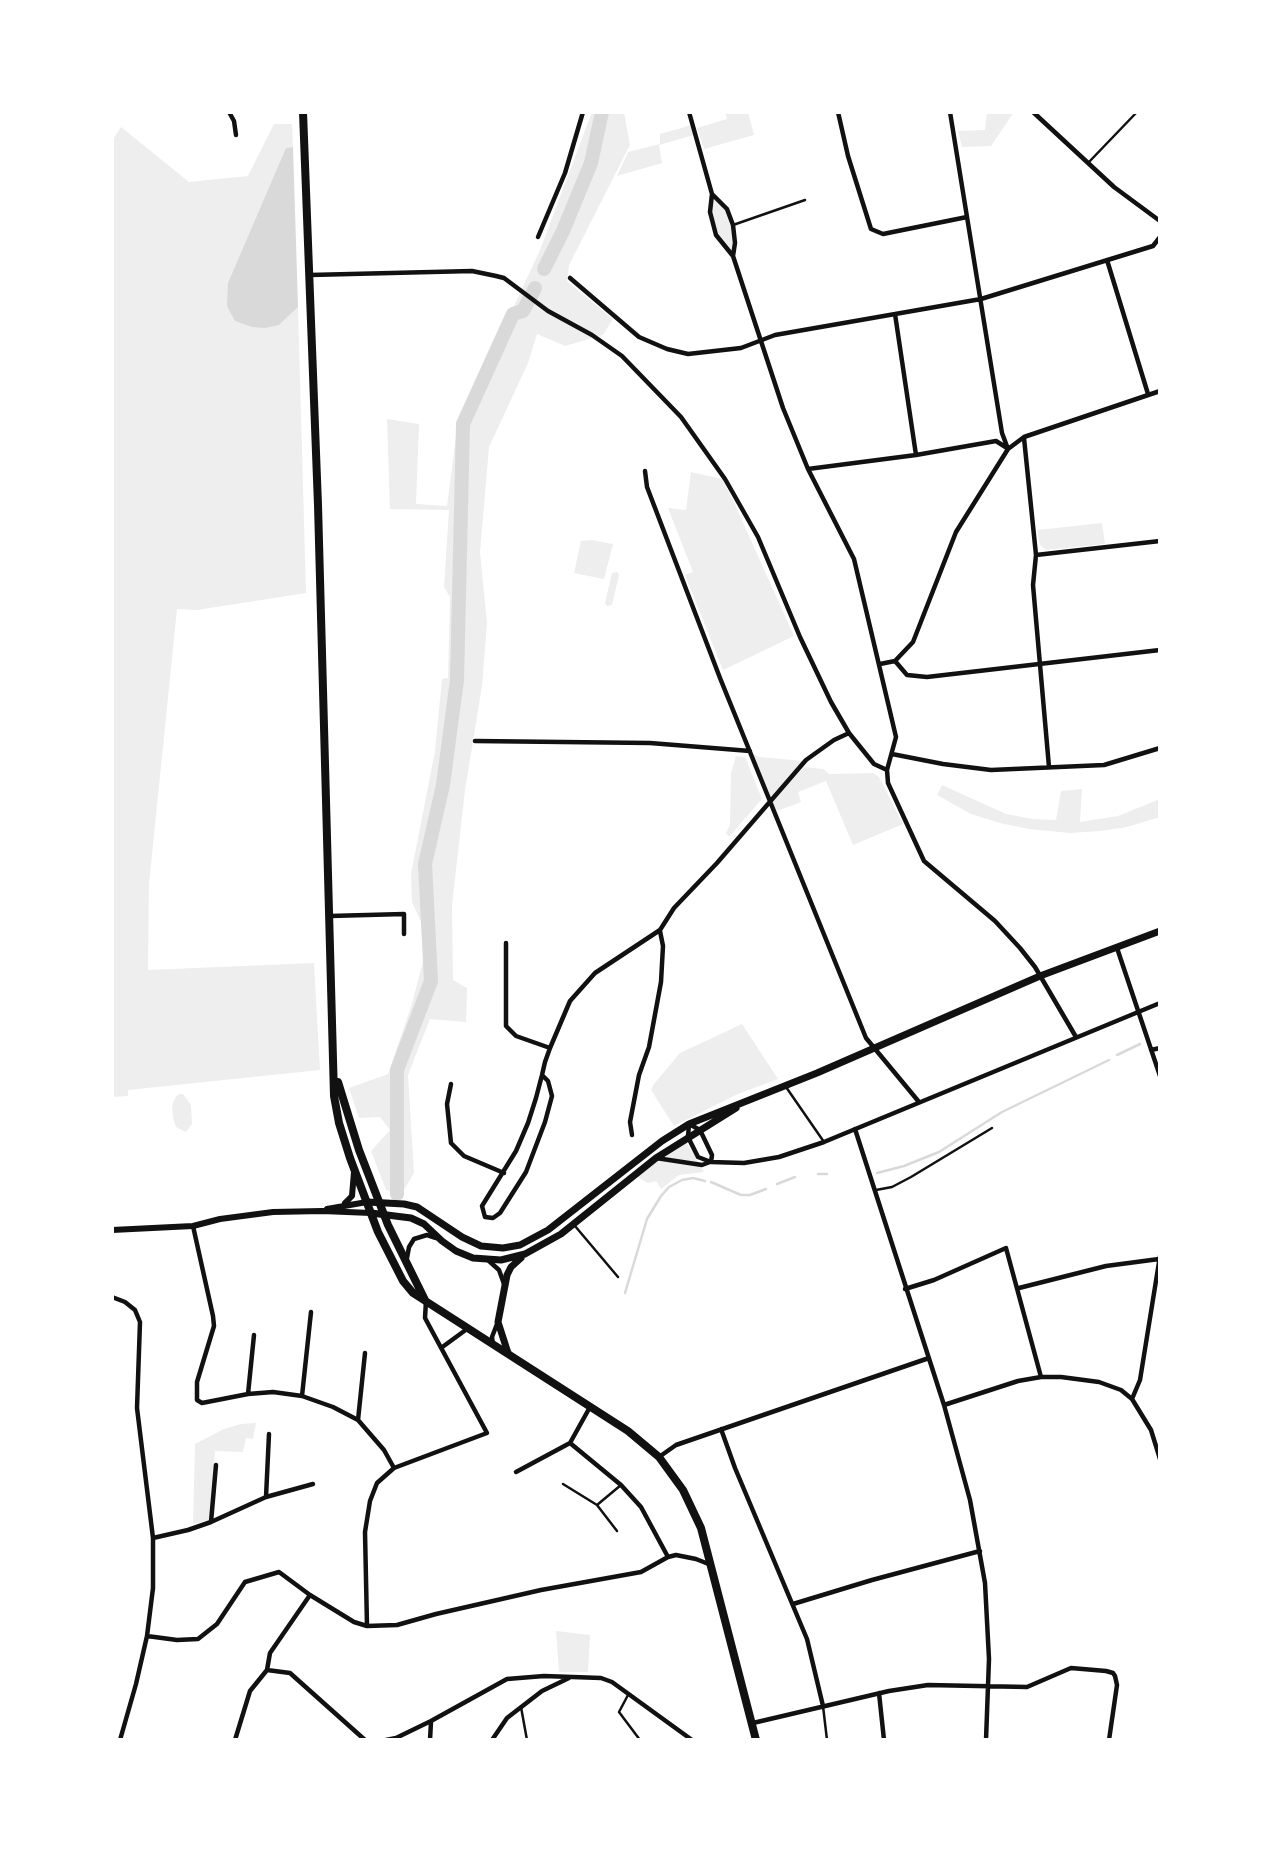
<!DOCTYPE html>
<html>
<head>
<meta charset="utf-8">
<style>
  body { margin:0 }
  #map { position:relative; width:1272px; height:1852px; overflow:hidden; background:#fff; font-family:Commissioner,sans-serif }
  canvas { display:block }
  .frame { position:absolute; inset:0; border:114px solid #fff; pointer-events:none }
</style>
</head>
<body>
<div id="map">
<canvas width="1272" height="1852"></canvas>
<div class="frame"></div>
</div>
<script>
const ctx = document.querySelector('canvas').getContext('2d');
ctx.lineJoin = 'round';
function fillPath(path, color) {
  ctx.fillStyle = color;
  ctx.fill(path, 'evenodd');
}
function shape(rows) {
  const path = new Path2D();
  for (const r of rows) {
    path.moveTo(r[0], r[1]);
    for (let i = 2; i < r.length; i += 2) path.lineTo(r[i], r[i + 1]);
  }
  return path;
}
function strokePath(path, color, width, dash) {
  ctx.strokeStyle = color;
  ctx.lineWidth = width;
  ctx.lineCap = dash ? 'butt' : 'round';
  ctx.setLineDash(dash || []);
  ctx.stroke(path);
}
fillPath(shape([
  [592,112,624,112,630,145,569,265,567,281,613,319,603,335,565,346,537,334,528,363,489,447,480,552,487,623,482,686,465,790,452,905,453,980,467,988,466,1022,430,1019,408,1075,414,1173,402,1193,386,1190,371,1151,390,1130,380,1117,359,1118,349,1088,388,1074,411,1007,424,958,422,924,412,902,411,874,435,751,442,679,448,678,450,597,444,587,449,510,390,509,387,419,419,424,416,504,447,506,457,429,540,250],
  [725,112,748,112,754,135,704,149,697,128,727,119],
  [987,112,1014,112,991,146,962,147,958,131,985,130],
  [274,124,292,124,293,147,286,148,279,325,298,307,306,593,197,610,177,609,149,884,148,970,314,963,320,1070,128,1090,128,1096,112,1097,112,141,121,127,189,182,248,176],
  [692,125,694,135,659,145,662,163,617,176,628,152,660,144,660,134],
  [713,196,726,210,732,225,733,250,729,251,717,235,712,211],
  [691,472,722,479,732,498,794,636,723,670,685,575,693,572,668,508,686,510],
  [1102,523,1105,544,1046,550,1040,545,1037,530],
  [592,540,613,544,604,579,574,573,581,541],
  [617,572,619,575,612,605,607,606,605,603,612,573],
  [753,754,759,757,803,761,770,799],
  [736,756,745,757,762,799,729,837,726,833,730,825,731,773],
  [804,767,823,769,829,774,873,773,879,777,903,824,853,845,826,781,798,792,801,802,777,811,772,801],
  [942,785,1006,814,1033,819,1056,820,1061,791,1082,789,1080,822,1118,816,1160,799,1160,817,1127,827,1100,831,1070,833,1029,829,1000,823,971,814,937,795],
  [742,1024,778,1079,738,1094,674,1126,651,1090,654,1084,680,1053],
  [179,1094,183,1094,191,1105,192,1124,186,1132,176,1127,173,1118,172,1106,175,1098],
  [685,1140,704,1172,679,1175,661,1189,656,1181,648,1183,637,1177],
  [256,1423,253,1439,246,1438,243,1452,215,1451,210,1520,193,1524,195,1444,224,1429,241,1424],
  [556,1631,590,1635,588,1672,559,1672]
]), '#eee');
fillPath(shape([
  [293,147,298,307,279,325,265,328,252,327,235,321,227,306,228,283,286,148]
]), '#d9d9d9');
strokePath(shape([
  [1117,1055,1140,1044],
  [877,1173,904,1166,939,1152,1002,1112,1109,1060],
  [818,1174,827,1174],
  [711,1182,741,1195,750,1195,766,1189],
  [777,1184,795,1177],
  [625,1293,647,1219,661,1196,669,1187,682,1180,693,1178,705,1181]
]), '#d9d9d9', 2.5);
strokePath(shape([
  [544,269,563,231,591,163,602,112],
  [397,1194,397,1070,431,981,425,864,443,785,457,680,463,424,513,314,523,311,535,288]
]), '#d9d9d9', 14);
strokePath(shape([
  [1088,163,1137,112],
  [733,225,805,200],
  [786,1087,824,1142],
  [876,1190,892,1187,911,1177,992,1128],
  [575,1226,618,1277],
  [563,1484,597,1505,617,1531],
  [597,1505,621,1485],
  [628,1695,619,1712,640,1740],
  [823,1706,827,1740],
  [521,1707,527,1740]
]), '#111', 2.5);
strokePath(shape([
  [229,112,234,121,236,135],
  [689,112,712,194,710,212,716,235,733,256,783,408,808,469,854,559,896,737,887,770,888,783,924,861,995,921,1020,948,1035,967,1076,1037],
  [838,112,848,156,871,229,883,234,967,217],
  [950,112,1002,433,1008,449],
  [1033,112,1114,187,1160,221],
  [712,194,727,209,733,225,735,243,733,256],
  [538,237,565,173,583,112],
  [1107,260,1148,394],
  [310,275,472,271,496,276,504,278,548,311,592,335,622,356,681,417,725,479,758,537,800,637,831,702,849,733,874,764,887,770],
  [570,278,639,337,667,349,688,354,741,348,775,335,981,299,1153,246,1160,237],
  [895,314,916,455],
  [1024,438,1036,555,1033,585,1049,767],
  [808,469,916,455,996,441,1007,448],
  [645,471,647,487,720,678,866,1038,919,1102],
  [1036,555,1160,541],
  [895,661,907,675,927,677,1160,650],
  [880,664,895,661,913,642,956,532,1008,449,1024,437,1160,391],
  [475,741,650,743,750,751],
  [892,754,943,764,991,770,1104,765,1160,748],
  [330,916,404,914,404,934],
  [506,943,506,1026,516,1036,550,1048],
  [1117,948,1160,1076],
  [1151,1050,1160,1048],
  [542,1075,548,1081,552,1096,545,1122,526,1172,500,1213,493,1218,485,1217,482,1206,516,1151,528,1123,536,1098,542,1075,545,1062,550,1048,570,1001,595,973,660,930,674,908,717,863,806,760,834,740,849,733],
  [451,1084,447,1104,451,1143,464,1156,504,1173],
  [855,1129,944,1405,970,1500,985,1583,989,1659,986,1740],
  [632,1135,630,1122,639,1075,649,1047,661,982,663,946,660,931],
  [656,1158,702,1165,710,1162],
  [711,1162,712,1155,700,1130,689,1124,688,1137,698,1157,711,1162,744,1163,779,1157,824,1142,1160,1003],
  [193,1226,213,1316,214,1326,197,1382,197,1400,202,1403,248,1394,273,1392,302,1396,333,1407,358,1420,384,1450,394,1468],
  [407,1258,409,1247,414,1239,427,1235,436,1238],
  [489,1261,499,1270,504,1284],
  [1019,1288,1106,1266,1159,1259],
  [905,1289,934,1280,1006,1248,1041,1377],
  [112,1297,125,1302,135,1310,140,1322,137,1408,153,1538,153,1588,147,1636,136,1684,120,1740],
  [493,1345,492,1337,497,1324],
  [441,1348,467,1329],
  [248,1394,254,1335],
  [302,1396,311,1312],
  [1132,1399,1140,1380,1160,1256],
  [944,1405,1018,1381,1041,1377,1061,1377,1099,1382,1121,1390,1132,1399,1151,1430,1160,1459],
  [358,1420,365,1353],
  [721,1429,735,1468,807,1639,823,1706],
  [570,1443,621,1485,641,1507,668,1557],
  [659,1457,676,1445,929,1358],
  [516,1472,570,1443,590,1407],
  [266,1497,269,1434],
  [211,1522,216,1465],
  [153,1538,188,1530,211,1522,266,1497,313,1484],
  [793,1604,872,1580,980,1551],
  [367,1626,365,1532,370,1501,377,1483,394,1468,487,1433,425,1318,426,1301],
  [147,1636,177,1640,198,1639,217,1624,245,1582,279,1572,310,1595,354,1622,367,1626,397,1625,436,1614,541,1590,641,1572,668,1557,676,1555,696,1559,711,1565],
  [267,1670,290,1673,365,1740],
  [879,1693,884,1740],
  [753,1723,889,1691,928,1685,1027,1687,1071,1668,1106,1671,1113,1673,1115,1676,1117,1685,1109,1740],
  [235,1740,250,1691,267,1670,270,1653,310,1595],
  [386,1740,396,1738,431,1721,507,1679,544,1676,601,1678,612,1682,692,1740],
  [430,1740,431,1722],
  [492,1740,507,1718,542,1691,569,1678]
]), '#111', 4.5);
strokePath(shape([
  [345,1203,352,1196,354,1172],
  [327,1209,367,1202],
  [112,1230,193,1226,220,1219,273,1212,322,1211,371,1213]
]), '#111', 6);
strokePath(shape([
  [367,1202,404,1204,417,1207,462,1237,481,1246,503,1248,520,1245,548,1230,662,1141,689,1124,817,1073,1040,976,1160,931],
  [371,1213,411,1218,424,1224,442,1241,456,1251,473,1258,501,1260,525,1254,561,1234,656,1158,736,1108],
  [508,1353,498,1322,507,1275,511,1267,521,1258]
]), '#111', 7);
strokePath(shape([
  [303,112,318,505,334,1096,339,1123,350,1158,378,1232,403,1281,413,1293,628,1431,659,1457,683,1490,701,1528,756,1740],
  [338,1082,359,1150,388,1225,425,1300]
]), '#111', 8);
</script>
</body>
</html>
